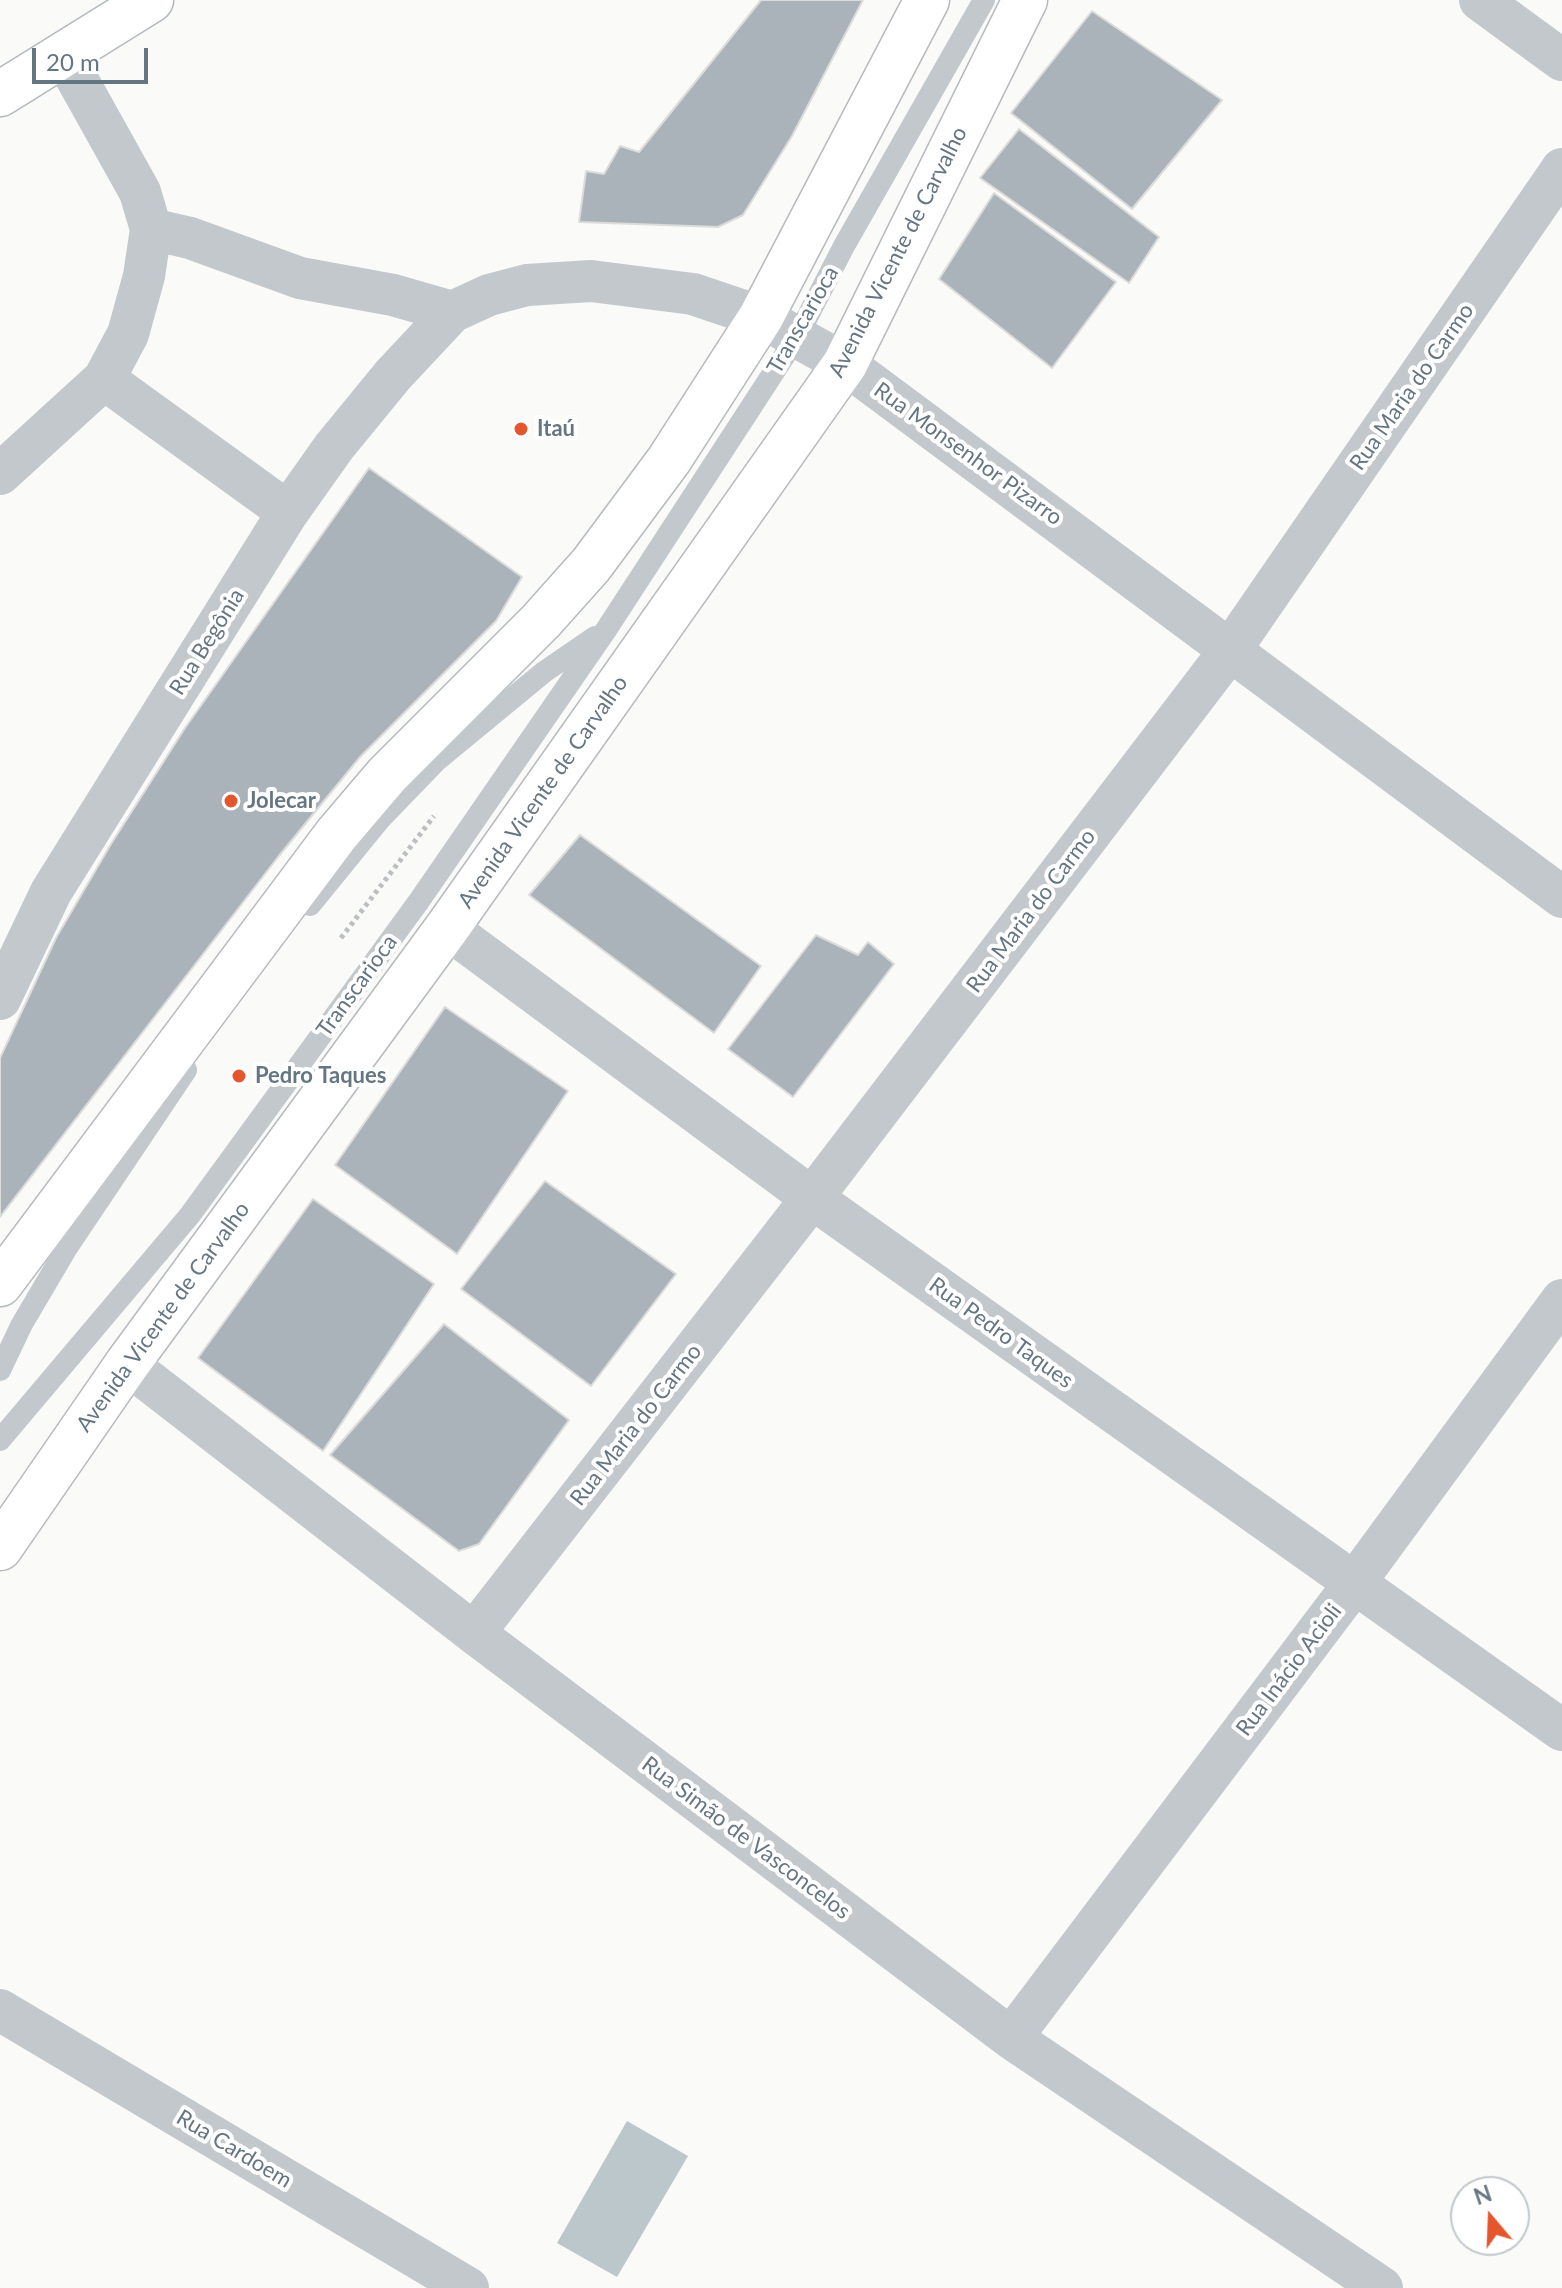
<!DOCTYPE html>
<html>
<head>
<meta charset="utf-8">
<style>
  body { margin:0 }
  #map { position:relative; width:1562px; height:2288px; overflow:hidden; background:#fafaf8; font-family:Lato,sans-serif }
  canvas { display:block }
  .north { position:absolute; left:1450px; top:2176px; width:80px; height:80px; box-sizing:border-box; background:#fff; border:2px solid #c1c8cd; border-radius:50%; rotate:341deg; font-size:22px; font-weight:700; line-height:32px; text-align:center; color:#657683 }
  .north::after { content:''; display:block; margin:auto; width:28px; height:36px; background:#e4572e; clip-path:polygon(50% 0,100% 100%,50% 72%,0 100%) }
  .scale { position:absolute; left:32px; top:48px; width:116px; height:36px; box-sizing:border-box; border:4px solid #657683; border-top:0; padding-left:10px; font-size:24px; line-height:28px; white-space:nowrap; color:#657683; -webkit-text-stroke:6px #fff; paint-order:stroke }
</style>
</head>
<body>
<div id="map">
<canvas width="1562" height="2288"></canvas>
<div class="north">N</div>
<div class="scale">20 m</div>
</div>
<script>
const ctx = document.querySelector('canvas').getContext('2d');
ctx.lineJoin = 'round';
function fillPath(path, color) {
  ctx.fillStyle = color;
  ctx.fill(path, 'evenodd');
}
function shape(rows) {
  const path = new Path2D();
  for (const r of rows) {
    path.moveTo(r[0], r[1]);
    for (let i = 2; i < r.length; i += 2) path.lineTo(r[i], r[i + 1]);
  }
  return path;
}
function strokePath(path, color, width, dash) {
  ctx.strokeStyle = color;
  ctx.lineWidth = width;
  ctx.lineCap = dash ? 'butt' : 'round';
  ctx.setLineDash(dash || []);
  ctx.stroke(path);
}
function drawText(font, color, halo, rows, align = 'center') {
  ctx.font = font + ' Lato,sans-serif';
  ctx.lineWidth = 8;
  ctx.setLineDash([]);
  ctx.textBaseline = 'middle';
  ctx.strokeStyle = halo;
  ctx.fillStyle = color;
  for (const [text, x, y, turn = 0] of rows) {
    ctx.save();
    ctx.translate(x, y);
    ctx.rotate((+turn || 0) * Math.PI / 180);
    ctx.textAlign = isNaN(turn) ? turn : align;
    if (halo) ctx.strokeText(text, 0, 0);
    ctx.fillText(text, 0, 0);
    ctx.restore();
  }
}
fillPath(shape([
  [627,2121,688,2156,617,2277,557,2243]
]), '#bbc7cb');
const building = shape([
  [761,0,863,0,792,136,743,215,718,227,579,222,586,171,604,174,620,146,639,152,761,0],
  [1092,11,1222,100,1132,209,1011,113,1092,11],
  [1019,129,1159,237,1129,283,980,178,1019,129],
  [994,193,1116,282,1052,368,939,279,994,193],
  [369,468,522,577,496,621,360,757,278,857,0,1217,0,1058,56,938,111,844,185,728,369,468],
  [580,835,761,966,714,1033,529,895,580,835],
  [816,935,858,955,868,942,894,964,793,1097,728,1049,816,935],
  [445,1007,568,1091,457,1254,335,1165,445,1007],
  [545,1181,676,1274,591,1386,461,1289,545,1181],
  [313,1199,434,1284,323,1451,198,1358,313,1199],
  [444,1324,569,1420,479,1544,459,1551,330,1455,444,1324]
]);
fillPath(building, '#aab3b9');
strokePath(building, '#dcdcda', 2);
const secondary = shape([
  [0,94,151,0]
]);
const primary = shape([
  [0,1284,336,835,387,775,541,621,591,565,669,460,761,317,927,0],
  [0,1548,127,1364,447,928,845,364,1025,0]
]);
strokePath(secondary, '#b3babf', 47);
strokePath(primary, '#b5babe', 47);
strokePath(shape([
  [341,938,434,816]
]), '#bbbfc2', 5, [4, 4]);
strokePath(shape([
  [310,905,380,819,436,761,544,672,595,637],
  [0,1370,22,1324,68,1246,186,1070],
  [0,1440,190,1215,419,901,606,630,798,335,844,246,984,0]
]), '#c3c8cc', 22);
strokePath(shape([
  [1480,0,1562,60],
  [151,229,190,238,300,278,393,295,452,312,489,295,527,285,591,281,693,294,761,317,845,364,1562,897],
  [104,379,288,512],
  [0,474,104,379,128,334,144,276,151,229,140,192,63,54],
  [447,928,812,1198,1562,1730],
  [0,999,51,892,288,512,334,447,393,375,452,312],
  [127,1364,474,1633,1011,2038,1382,2288],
  [474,1633,812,1198,1231,649,1562,169],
  [0,2010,468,2288],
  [1011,2038,1353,1585,1562,1300]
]), '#c3c8cc', 42);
strokePath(secondary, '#fff', 44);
strokePath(primary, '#fff', 44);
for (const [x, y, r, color] of [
  [521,429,8,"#e4572e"],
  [231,801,8,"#e4572e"],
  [239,1076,8,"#e4572e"]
]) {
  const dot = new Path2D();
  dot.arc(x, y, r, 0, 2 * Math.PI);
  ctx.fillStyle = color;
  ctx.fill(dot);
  strokePath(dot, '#fff', 3);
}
drawText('22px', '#657683', '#fff', [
  ["Avenida Vicente de Carvalho",898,252,-63],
  ["Transcarioca",803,320,-60],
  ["Rua Maria do Carmo",1412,387,-55],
  ["Rua Monsenhor Pizarro",968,454,36],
  ["Rua Begônia",207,642,-58],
  ["Avenida Vicente de Carvalho",543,792,-55],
  ["Rua Maria do Carmo",1031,911,-53],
  ["Transcarioca",357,986,-54],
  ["Avenida Vicente de Carvalho",163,1317,-54],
  ["Rua Pedro Taques",1001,1333,36],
  ["Rua Maria do Carmo",636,1425,-52],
  ["Rua Inácio Acioli",1289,1670,-53],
  ["Rua Simão de Vasconcelos",746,1838,37],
  ["Rua Cardoem",234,2149,31]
]);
drawText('bold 22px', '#657683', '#fff', [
  ["Itaú",537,429],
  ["Jolecar",247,801],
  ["Pedro Taques",255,1076]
], 'left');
</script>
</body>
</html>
